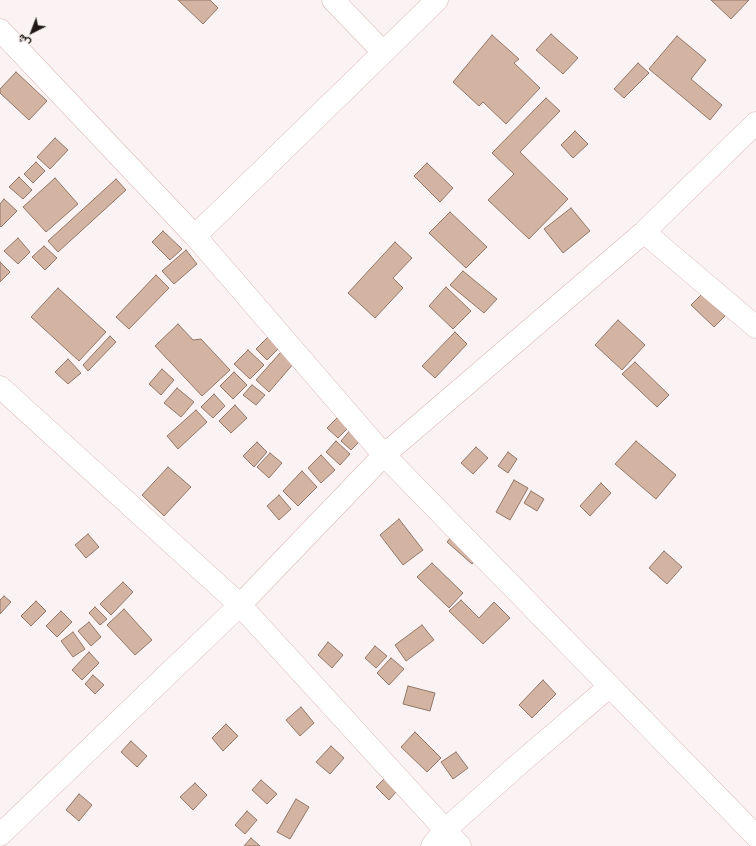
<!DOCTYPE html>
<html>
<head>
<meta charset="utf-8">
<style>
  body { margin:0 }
  #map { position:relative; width:756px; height:846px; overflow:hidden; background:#fbf3f3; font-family:Commissioner,Vazirmatn,sans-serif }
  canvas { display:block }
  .north { position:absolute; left:12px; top:12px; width:40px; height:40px; -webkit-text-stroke:3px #fbf3f3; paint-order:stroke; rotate:222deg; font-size:11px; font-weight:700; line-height:16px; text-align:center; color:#221616 }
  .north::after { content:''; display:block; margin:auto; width:14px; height:18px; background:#221616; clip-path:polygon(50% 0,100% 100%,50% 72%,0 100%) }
</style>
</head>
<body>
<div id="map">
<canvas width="756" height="846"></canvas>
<div class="north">ش</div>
</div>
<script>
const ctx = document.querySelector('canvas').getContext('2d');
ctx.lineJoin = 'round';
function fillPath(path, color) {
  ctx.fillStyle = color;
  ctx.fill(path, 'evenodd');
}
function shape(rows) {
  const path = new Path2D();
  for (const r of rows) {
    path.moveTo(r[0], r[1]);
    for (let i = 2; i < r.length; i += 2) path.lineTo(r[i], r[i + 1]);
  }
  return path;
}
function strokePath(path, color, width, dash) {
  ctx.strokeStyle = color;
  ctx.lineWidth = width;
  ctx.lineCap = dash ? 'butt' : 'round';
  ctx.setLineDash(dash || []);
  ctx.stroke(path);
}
const building = shape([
  [178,0,210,0,218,8,203,24,178,0],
  [711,0,749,0,731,19,711,0],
  [551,34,578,58,563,74,536,50,551,34],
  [492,35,519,59,514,63,540,88,506,124,483,102,479,106,453,82,492,35],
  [677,36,706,60,691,79,722,105,710,120,649,69,677,36],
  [638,63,649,73,624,98,614,89,638,63],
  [16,72,47,101,29,120,0,93,0,89,16,72],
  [546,98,560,111,520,152,568,199,529,239,488,200,514,174,492,153,546,98],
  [575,131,588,144,573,158,561,145,575,131],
  [55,138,68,150,50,169,37,157,55,138],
  [36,162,45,171,33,183,24,174,36,162],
  [427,163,453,188,440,202,414,176,427,163],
  [19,177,32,190,23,199,9,187,19,177],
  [55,178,78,204,46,232,23,207,55,178],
  [116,179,126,190,58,252,48,241,116,179],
  [4,199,17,211,1,227,0,226,0,204,4,199],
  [571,208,590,231,563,253,544,229,571,208],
  [450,212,487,247,466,268,429,233,450,212],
  [163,231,182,249,170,260,152,242,163,231],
  [18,238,30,252,18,264,4,251,18,238],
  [395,242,412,258,393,278,403,288,375,318,348,293,395,242],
  [44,246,57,258,45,270,32,257,44,246],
  [186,250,197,264,174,284,162,271,186,250],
  [0,262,10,272,0,282,0,262],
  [463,271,497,299,484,313,450,285,463,271],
  [156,275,169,288,129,329,116,317,156,275],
  [446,287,471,311,453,329,429,306,446,287],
  [58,288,106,332,79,361,31,317,58,288],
  [702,294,725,316,714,327,691,305,702,294],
  [618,320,645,345,622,370,595,345,618,320],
  [178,324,193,340,201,339,230,370,202,396,155,346,178,324],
  [455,332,467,344,435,378,422,366,455,332],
  [110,336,116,342,88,371,83,365,110,336],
  [269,336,280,347,267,360,256,349,269,336],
  [248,350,264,365,250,379,234,364,248,350],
  [281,352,294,363,269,392,256,380,281,352],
  [68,359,81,373,68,384,55,372,68,359],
  [635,362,669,395,657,407,622,374,635,362],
  [162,369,174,380,161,395,149,384,162,369],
  [234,372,247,385,233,399,220,386,234,372],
  [252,385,265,395,256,405,243,395,252,385],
  [177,388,194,402,181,417,164,403,177,388],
  [214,394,225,406,213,418,201,407,214,394],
  [235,405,247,418,231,433,219,421,235,405],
  [196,410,207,422,178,449,167,436,196,410],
  [338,417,349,427,338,438,327,428,338,417],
  [351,429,362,439,351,450,341,441,351,429],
  [336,441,350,454,340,465,326,452,336,441],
  [636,441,676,475,656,499,615,464,636,441],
  [257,442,267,452,254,467,243,456,257,442],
  [476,447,488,458,473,474,461,463,476,447],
  [508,452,517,459,508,473,498,466,508,452],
  [270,453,282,463,269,478,257,467,270,453],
  [321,455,335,470,321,483,308,468,321,455],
  [168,467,191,487,164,516,142,495,168,467],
  [302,471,317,487,298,506,283,491,302,471],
  [514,480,528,488,510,520,496,512,514,480],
  [601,483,611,493,590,516,580,506,601,483],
  [531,491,544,499,537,511,524,503,531,491],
  [279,495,291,509,279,520,267,506,279,495],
  [399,519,423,550,403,565,380,535,399,519],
  [460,526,486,548,472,564,447,542,460,526],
  [88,534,99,547,86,558,75,545,88,534],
  [664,551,682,567,667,584,649,568,664,551],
  [432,563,463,593,449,608,417,577,432,563],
  [123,582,133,592,111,615,100,604,123,582],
  [4,596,11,602,0,614,0,600,4,596],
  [461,600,479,618,494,602,510,618,483,644,449,611,461,600],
  [36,601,46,611,31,626,21,616,36,601],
  [95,607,107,619,100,625,89,613,95,607],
  [124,609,152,640,135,655,107,625,124,609],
  [61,611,72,622,57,637,46,626,61,611],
  [89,622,101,637,91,646,78,631,89,622],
  [422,625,434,640,406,661,395,645,422,625],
  [73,632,85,649,73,657,61,641,73,632],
  [328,642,343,655,332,668,318,655,328,642],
  [375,646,387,656,376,668,365,658,375,646],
  [89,652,99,663,82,680,72,670,89,652],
  [391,658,404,669,389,685,377,673,391,658],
  [93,675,104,685,95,694,85,684,93,675],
  [543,680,556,694,532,718,519,705,543,680],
  [408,686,435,693,430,711,403,704,408,686],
  [301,707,314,723,300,736,286,720,301,707],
  [226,724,238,736,223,751,212,738,226,724],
  [415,732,441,758,427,772,401,747,415,732],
  [131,741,147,756,137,767,121,752,131,741],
  [331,746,344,758,330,774,316,762,331,746],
  [456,752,468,768,453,779,441,762,456,752],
  [391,772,403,784,389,800,376,787,391,772],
  [261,780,277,794,267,804,252,790,261,780],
  [195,783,207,795,193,810,180,797,195,783],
  [79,794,92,805,79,821,66,810,79,794],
  [296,799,309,807,290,839,277,832,296,799],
  [247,811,257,820,245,834,235,825,247,811],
  [251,838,260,846,244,846,251,838]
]);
fillPath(building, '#d3b4a3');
strokePath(building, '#927768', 1);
const street = shape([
  [333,0,383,52],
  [0,30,195,236,384,455,756,836],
  [644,232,756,327],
  [195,236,437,0],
  [0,387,240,605,460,846],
  [0,835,240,605,384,455,644,232,756,123],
  [432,846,445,830,519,764,610,686]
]);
strokePath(street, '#dab7b6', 23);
strokePath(street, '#fff', 22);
</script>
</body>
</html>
